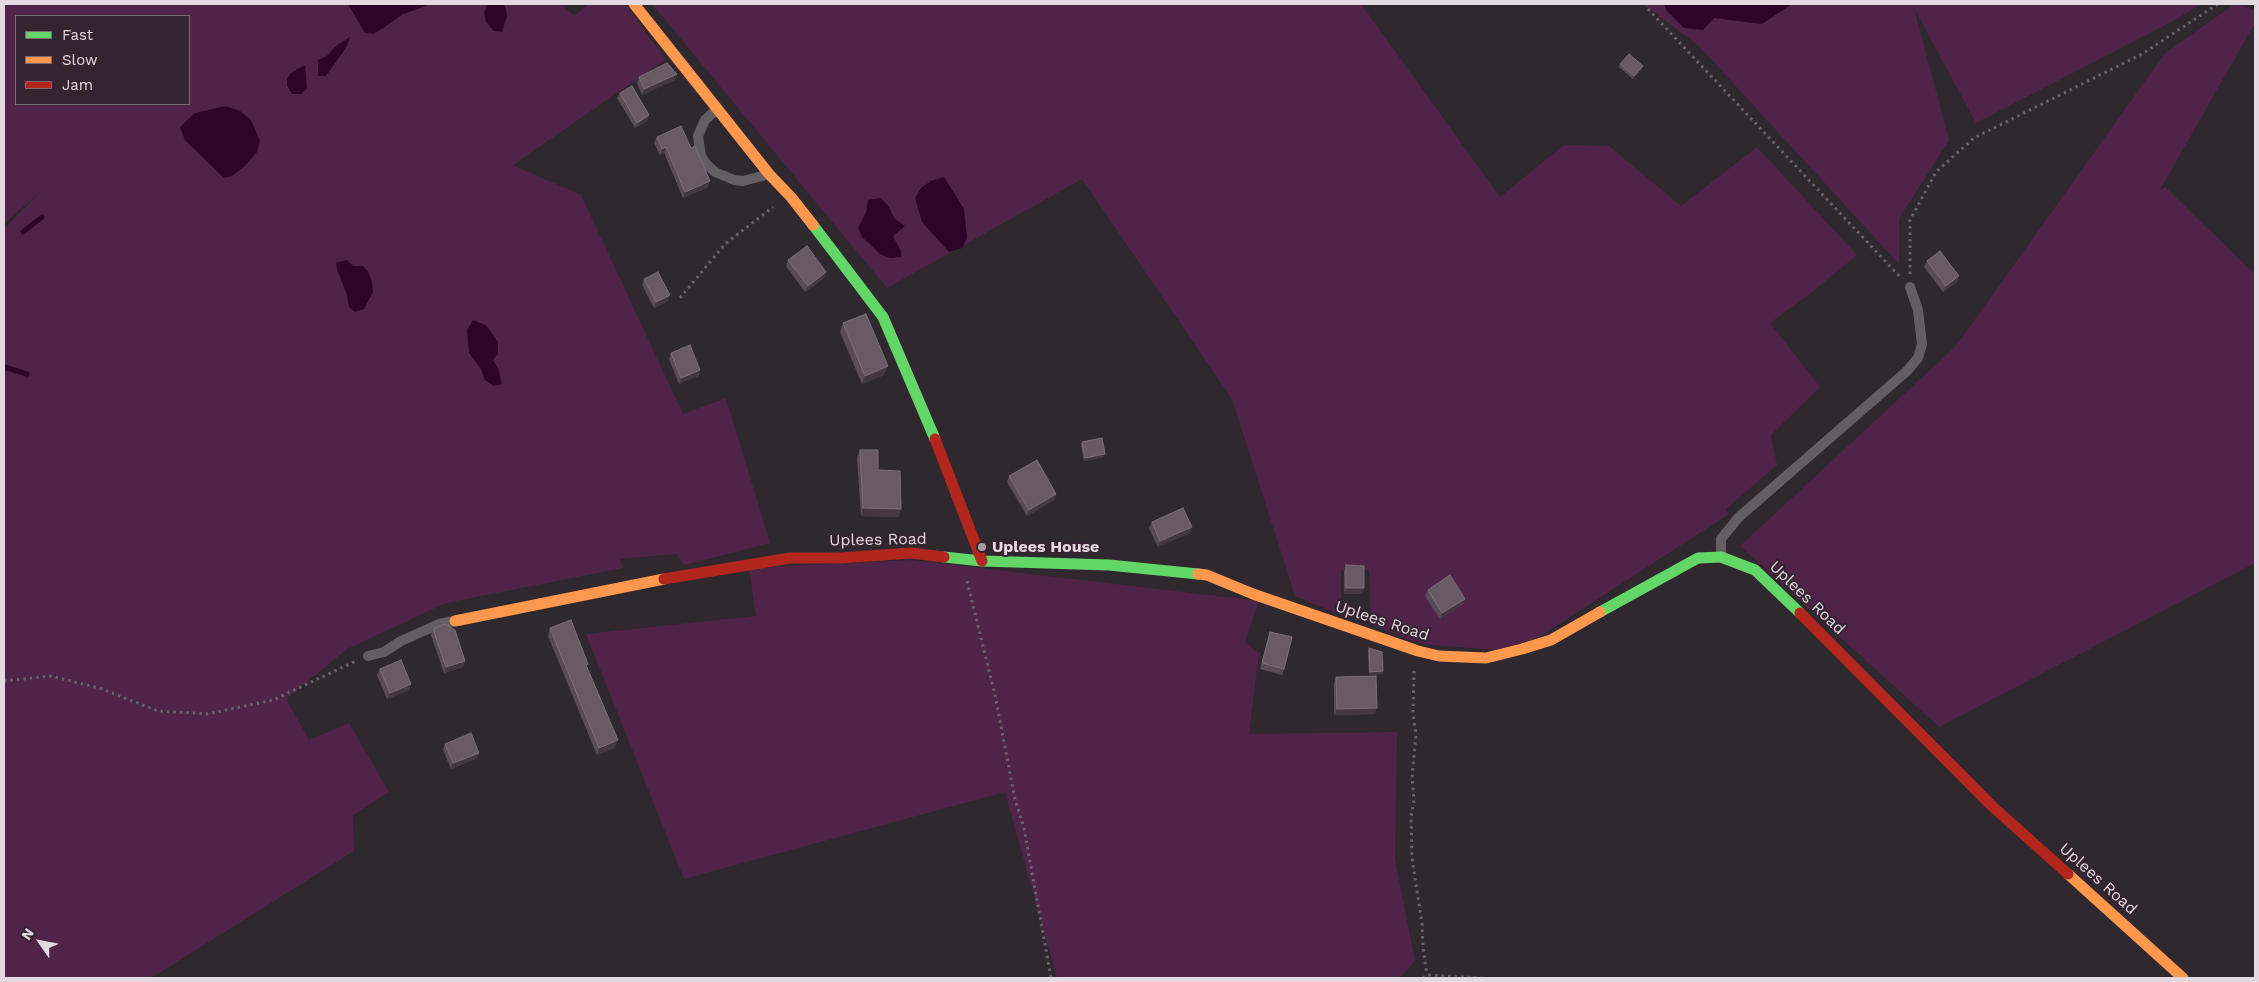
<!DOCTYPE html>
<html>
<head>
<meta charset="utf-8">
<style>
  body { margin:0 }
  #map { position:relative; width:2259px; height:982px; overflow:hidden; background:#30282f; font-family:"Work Sans",sans-serif }
  canvas { display:block }
  .frame { position:absolute; inset:0; border:5px solid #e3d9e1; pointer-events:none }
  .legend { position:absolute; left:15px; top:15px; width:175px; height:90px; box-sizing:border-box; background:#342431; border:1px solid #7a6c77; margin:0; padding:6px 9px; list-style:none; font-size:15px; color:#e3d9e1 }
  .legend li { display:flex; align-items:center; gap:10px; height:25px }
  .legend b { width:25px; border:1px solid #7a6c77 }
  .north { position:absolute; left:15px; top:917px; width:50px; height:50px; -webkit-text-stroke:4px #342431; paint-order:stroke; rotate:303deg; font-size:14px; font-weight:700; line-height:20px; text-align:center; color:#e3d9e1 }
  .north::after { content:''; display:block; margin:auto; width:18px; height:22px; background:#e3d9e1; clip-path:polygon(50% 0,100% 100%,50% 72%,0 100%) }
</style>
</head>
<body>
<div id="map">
<canvas width="2259" height="982"></canvas>
<div class="frame"></div>
<ul class="legend">
<li><b style="height:6px;background:#63d668"></b>Fast</li>
<li><b style="height:6px;background:#ff974d"></b>Slow</li>
<li><b style="height:6px;background:#b3261e"></b>Jam</li>
</ul>
<div class="north">N</div>
</div>
<script>
const ctx = document.querySelector('canvas').getContext('2d');
ctx.lineJoin = 'round';
function fillPath(path, color) {
  ctx.fillStyle = color;
  ctx.fill(path, 'evenodd');
}
function shape(rows) {
  const path = new Path2D();
  for (const r of rows) {
    path.moveTo(r[0], r[1]);
    for (let i = 2; i < r.length; i += 2) path.lineTo(r[i], r[i + 1]);
  }
  return path;
}
function strokePath(path, color, width, dash) {
  ctx.strokeStyle = color;
  ctx.lineWidth = width;
  ctx.lineCap = dash ? 'butt' : 'round';
  ctx.setLineDash(dash || []);
  ctx.stroke(path);
}
function drawText(font, color, halo, rows, align = 'center') {
  ctx.font = font + ' "Work Sans",sans-serif';
  ctx.lineWidth = 4;
  ctx.setLineDash([]);
  ctx.textBaseline = 'middle';
  ctx.strokeStyle = halo;
  ctx.fillStyle = color;
  for (const [text, x, y, turn = 0] of rows) {
    ctx.save();
    ctx.translate(x, y);
    ctx.rotate((+turn || 0) * Math.PI / 180);
    ctx.textAlign = isNaN(turn) ? turn : align;
    if (halo) ctx.strokeText(text, 0, 0);
    ctx.fillText(text, 0, 0);
    ctx.restore();
  }
}
fillPath(shape([
  [4,4,348,4,365,33,384,28,403,14,431,4,487,4,484,13,501,32,507,16,505,6,503,4,561,4,574,16,589,4,625,4,666,59,513,165,581,195,683,414,726,398,770,543,684,565,677,554,620,559,623,568,446,603,347,649,286,699,309,740,349,723,389,792,353,815,354,851,151,978,4,978,4,229,40,192,4,224],
  [16,16,189,16,189,104,16,104],
  [344,40,347,46,326,76,319,76,318,60,327,56],
  [195,113,224,178,185,140,180,127],
  [347,260,353,266,362,266,373,292,364,309,349,307,347,295,337,269,337,263],
  [652,4,1361,4,1500,197,1564,145,1609,146,1681,206,1757,147,1857,255,1811,293,1770,323,1820,387,1771,435,1777,465,1726,509,1729,514,1536,639,1494,650,1422,644,1371,625,1369,570,1341,571,1341,615,1295,596,1232,399,1082,179,887,288],
  [1643,4,1664,4,1666,10,1762,24,1792,4,2200,4,2177,19,1976,123,1914,8,1949,140,1899,219,1899,264,1699,46],
  [2235,4,2255,10,2255,23,2160,190,2165,187,2255,274,2255,563,1939,727,1740,546,1956,346,2165,53],
  [912,560,1259,601,1245,642,1259,653,1249,734,1397,732,1395,859,1415,961,1400,978,1057,978,1005,792,684,879,586,634,756,616,749,568]
]), '#4f2448');
fillPath(shape([
  [348,4,431,4,403,14,374,34,365,33],
  [487,4,503,4,505,6,507,16,502,32,494,31,486,22,484,13],
  [1664,4,1792,4,1762,24,1714,18,1703,30,1684,28,1666,10],
  [350,37,347,46,326,76,318,76,318,60,327,56,335,47],
  [305,65,307,89,301,94,292,94,287,86,287,79,291,73],
  [226,106,240,111,251,120,260,141,257,152,245,166,232,176,224,178,185,140,180,127,195,113],
  [944,177,964,209,967,238,962,248,949,252,922,222,915,198,921,188,931,181],
  [881,198,889,207,894,218,905,226,893,236,901,251,901,257,890,258,880,254,862,237,858,228,866,212,868,200],
  [347,260,353,266,362,266,368,271,372,282,373,292,364,309,355,312,349,307,347,295,337,269,336,263],
  [473,320,486,325,498,342,498,354,493,360,498,368,502,384,494,386,485,380,481,369,469,353,467,330]
]), '#2f042a');
strokePath(shape([
  [23,232,42,217],
  [4,367,27,374]
]), '#2f042a', 5);
strokePath(shape([
  [1648,9,1902,279],
  [1910,274,1910,220,1936,172,1974,138,2142,54,2218,4],
  [680,298,725,244,773,207],
  [967,581,995,695,1015,799,1024,828,1051,978],
  [1414,671,1413,713,1416,735,1412,777,1414,800,1411,817,1412,858,1422,923,1423,948,1427,975],
  [4,681,51,676,99,688,158,711,208,714,273,700,356,661],
  [1423,978,1427,975,1482,978]
]), '#676467', 3, [2.5, 4]);
strokePath(shape([
  [716,110,705,120,698,136,701,156,706,164,715,172,734,180,743,181,766,175],
  [1721,556,1721,539,1739,517,1907,371,1918,358,1922,344,1918,310,1910,287],
  [368,656,384,652,401,641,439,624,454,621]
]), '#635e61', 10);
strokePath(shape([
  [813,225,883,317,935,439],
  [944,557,982,561,1109,565,1198,574],
  [1600,612,1698,558,1721,557,1755,570,1800,613]
]), '#63d668', 11);
strokePath(shape([
  [634,4,769,174,791,197,813,225],
  [1198,574,1207,575,1253,594,1418,651,1439,656,1486,658,1522,649,1551,640,1600,612],
  [455,621,664,579],
  [2068,874,2183,978]
]), '#ff974d', 11);
strokePath(shape([
  [935,439,982,561],
  [664,579,790,558,840,558,911,553,944,557],
  [1800,613,1992,806,2068,874]
]), '#b3261e', 11);
fillPath(shape([
  [1620,64,1642,69,1633,79,1619,67],
  [677,74,675,80,642,95,637,83,639,77],
  [620,93,649,115,647,121,635,128,617,98],
  [657,137,691,148,708,187,683,198,664,153,660,155,654,143],
  [788,260,826,272,824,278,805,292,786,266],
  [1927,261,1957,282,1943,292,1924,267],
  [644,279,668,301,654,308,642,285],
  [843,323,884,375,862,384,840,332],
  [671,353,700,370,698,376,679,384,669,359],
  [1082,442,1104,457,1084,461,1081,445],
  [860,450,878,470,901,509,898,517,861,516,857,458],
  [1009,476,1056,494,1054,500,1027,516,1007,482],
  [1152,522,1192,527,1190,533,1158,547,1149,528],
  [1346,565,1362,594,1344,594,1344,571],
  [1428,590,1465,599,1463,604,1440,619,1425,596],
  [550,628,587,667,615,748,597,755,548,636],
  [433,629,465,661,463,667,444,673,431,635],
  [1270,632,1284,669,1282,675,1260,669],
  [1369,648,1383,671,1382,674,1369,675,1368,651],
  [380,669,411,684,409,690,387,699,377,675],
  [1336,677,1375,714,1334,715,1334,683],
  [445,744,479,753,477,758,451,769,443,750]
]), '#594c57');
fillPath(shape([
  [1643,66,1642,69,1633,79,1634,76],
  [677,74,675,80,642,95,644,89],
  [649,115,647,121,635,128,637,123],
  [666,147,664,153,660,155,662,149],
  [710,181,708,187,683,198,685,192],
  [826,272,824,278,805,292,808,286],
  [1959,276,1957,282,1943,292,1946,286],
  [670,295,668,301,654,308,656,302],
  [888,366,884,375,862,384,865,376],
  [700,370,698,376,679,384,681,378],
  [1105,454,1104,457,1084,461,1085,458],
  [1056,494,1054,500,1027,516,1029,510],
  [863,508,901,509,898,517,861,516],
  [1192,527,1190,533,1158,547,1160,541],
  [1346,588,1364,588,1362,594,1344,594],
  [1465,599,1463,604,1440,619,1442,613],
  [465,661,463,667,444,673,446,667],
  [1383,671,1382,674,1369,675,1370,672],
  [411,684,409,690,387,699,390,693],
  [1377,708,1375,714,1334,715,1337,709],
  [618,740,615,748,597,755,599,748],
  [479,753,477,758,451,769,453,763]
]), '#433741');
const building = shape([
  [1629,54,1643,66,1634,76,1620,64,1629,54],
  [667,63,677,74,644,89,639,77,667,63],
  [632,86,649,115,637,123,620,93,632,86],
  [681,126,691,148,695,146,710,181,685,192,666,147,662,149,657,137,681,126],
  [807,246,826,272,808,286,788,260,807,246],
  [1940,251,1959,276,1946,286,1927,261,1940,251],
  [658,272,670,295,656,302,644,279,658,272],
  [866,314,888,366,865,376,843,323,866,314],
  [690,345,700,370,681,378,671,353,690,345],
  [1102,438,1105,454,1085,458,1082,442,1102,438],
  [860,450,878,450,878,470,900,471,901,509,863,508,860,450],
  [1037,460,1056,494,1029,510,1009,476,1037,460],
  [1183,508,1192,527,1160,541,1152,522,1183,508],
  [1346,565,1364,566,1364,588,1346,588,1346,565],
  [1450,575,1465,599,1442,613,1428,590,1450,575],
  [571,620,588,664,586,665,618,740,599,748,550,628,571,620],
  [445,624,455,630,465,661,446,667,433,629,445,624],
  [1270,632,1292,637,1284,669,1262,663,1270,632],
  [1369,648,1382,652,1383,671,1370,672,1369,648],
  [401,660,411,684,390,693,380,669,401,660],
  [1376,676,1377,708,1337,709,1336,677,1376,676],
  [471,733,479,753,453,763,445,744,471,733]
]);
fillPath(building, '#685b66');
strokePath(building, '#7b6f79', 1);
for (const [x, y, r, color] of [
  [982,547,5,"#a49ba3"]
]) {
  const dot = new Path2D();
  dot.arc(x, y, r, 0, 2 * Math.PI);
  ctx.fillStyle = color;
  ctx.fill(dot);
  strokePath(dot, '#342431', 2);
}
drawText('16px', '#e3d9e1', '#342431', [
  ["Uplees Road",878,540,-1],
  ["Uplees Road",1807,598,44],
  ["Uplees Road",1382,621,18],
  ["Uplees Road",2098,879,42]
]);
drawText('bold 16px', '#e3d9e1', '#342431', [
  ["Uplees House",992,547]
], 'left');
</script>
</body>
</html>
